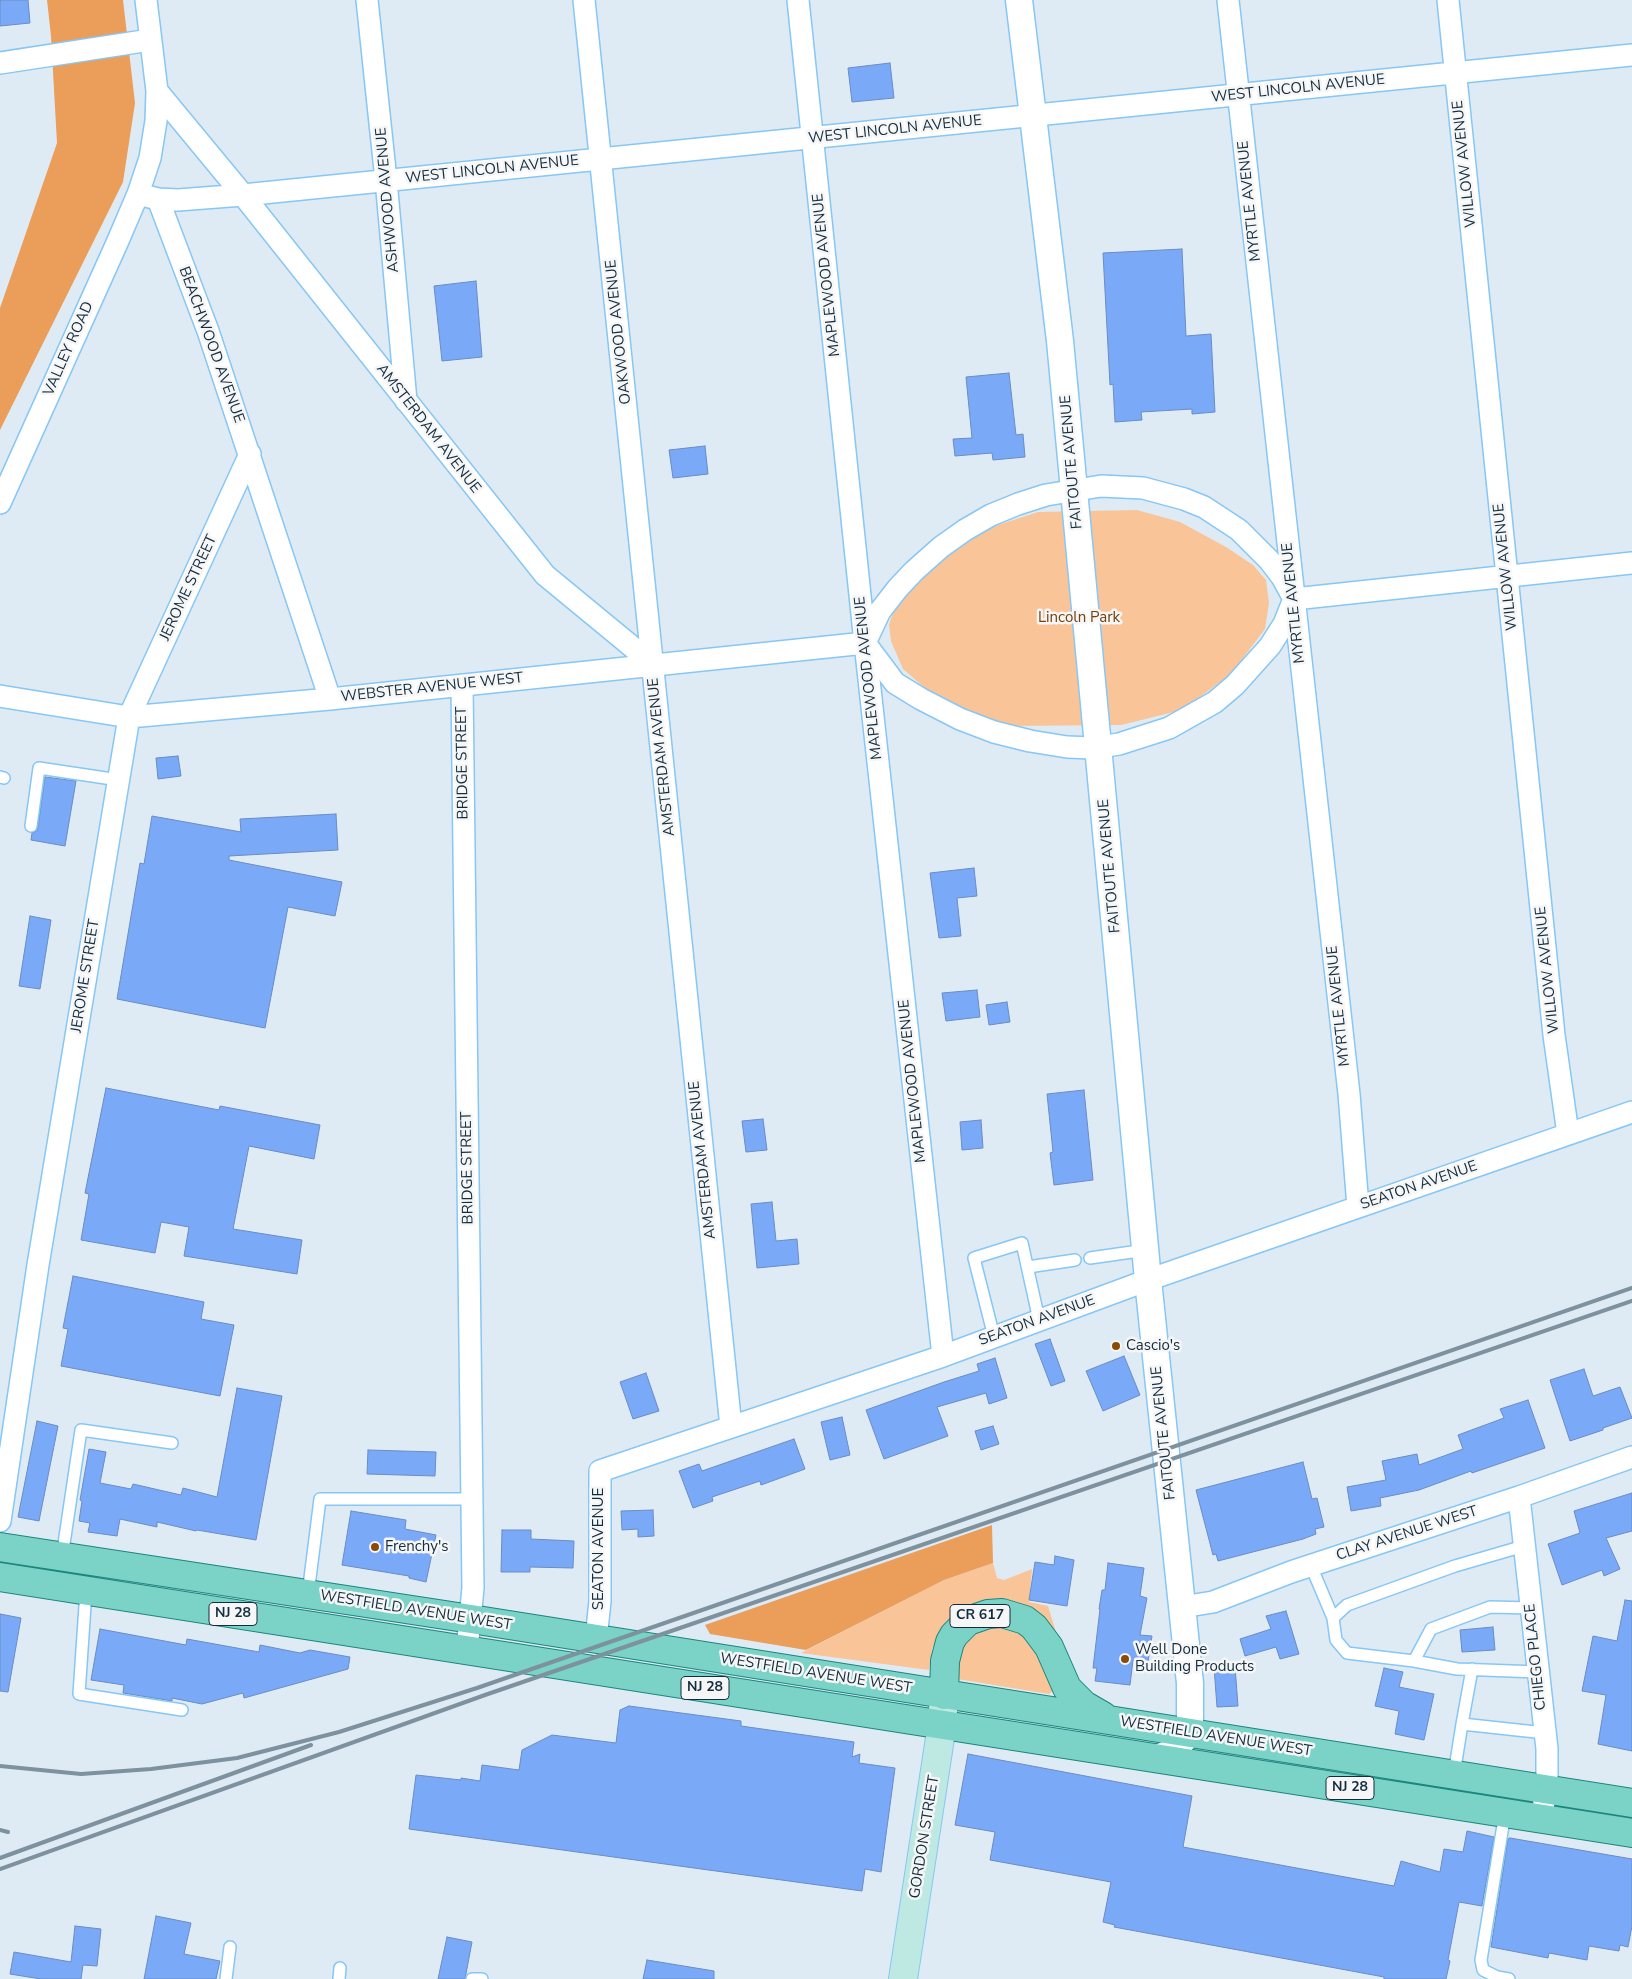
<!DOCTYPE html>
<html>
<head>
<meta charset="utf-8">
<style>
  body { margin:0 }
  canvas { display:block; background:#deebf4 }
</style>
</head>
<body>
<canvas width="1632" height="1979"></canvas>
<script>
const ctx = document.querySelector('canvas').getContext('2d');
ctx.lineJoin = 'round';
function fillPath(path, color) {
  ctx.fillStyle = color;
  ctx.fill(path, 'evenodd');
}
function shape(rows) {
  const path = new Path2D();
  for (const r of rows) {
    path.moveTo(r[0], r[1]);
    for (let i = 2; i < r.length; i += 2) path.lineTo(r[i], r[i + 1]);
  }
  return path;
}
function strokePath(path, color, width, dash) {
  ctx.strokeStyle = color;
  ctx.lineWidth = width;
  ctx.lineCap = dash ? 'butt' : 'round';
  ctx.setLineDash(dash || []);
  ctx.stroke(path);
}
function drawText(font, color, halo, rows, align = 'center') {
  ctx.font = font + ' "Nunito Sans",sans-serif';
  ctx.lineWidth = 5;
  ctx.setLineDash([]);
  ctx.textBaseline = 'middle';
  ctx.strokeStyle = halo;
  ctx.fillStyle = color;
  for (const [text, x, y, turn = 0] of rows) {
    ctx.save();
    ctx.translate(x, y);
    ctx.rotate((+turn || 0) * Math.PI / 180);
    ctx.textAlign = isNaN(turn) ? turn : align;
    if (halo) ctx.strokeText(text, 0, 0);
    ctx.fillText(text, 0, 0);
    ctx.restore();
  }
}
fillPath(shape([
  [1137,510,1180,522,1226,547,1253,565,1266,580,1269,603,1265,629,1231,674,1182,710,1121,725,1006,726,967,713,933,695,903,669,891,641,889,625,896,603,955,546,998,525,1038,512],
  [993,1563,997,1578,1004,1580,1032,1569,1029,1602,1048,1606,1056,1632,1035,1611,1014,1602,998,1599,982,1600,959,1611,941,1630,932,1649,929,1670,801,1653,944,1580],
  [1004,1626,1016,1629,1027,1637,1035,1650,1053,1691,1049,1694,957,1679,955,1671,963,1643,977,1629]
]), '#fac499');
fillPath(shape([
  [47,0,123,0,135,103,123,182,0,430,0,308,57,143,51,36],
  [992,1525,993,1563,944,1580,806,1650,710,1634,705,1625]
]), '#eb9d5a');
const building = shape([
  [0,0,28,0,30,23,0,26,0,0],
  [890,63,894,98,852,102,848,68,890,63],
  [1182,249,1186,336,1211,334,1215,412,1192,414,1192,409,1141,412,1142,420,1115,422,1113,384,1110,385,1103,253,1182,249],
  [476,281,482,357,442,361,434,286,476,281],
  [1009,373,1016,435,1023,434,1025,457,993,460,992,453,955,456,953,439,972,438,966,377,1009,373],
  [705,446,708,474,673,478,669,450,705,446],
  [178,756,181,776,158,779,156,758,178,756],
  [45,777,76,781,65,846,31,840,32,833,37,831,38,827,45,777],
  [336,814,338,850,229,856,229,860,342,882,335,916,288,907,265,1028,117,999,140,863,144,864,152,816,241,832,240,819,336,814],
  [974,868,977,896,957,898,961,936,939,938,930,873,974,868],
  [30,916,51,920,40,989,19,986,30,916],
  [977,990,980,1017,946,1021,942,993,977,990],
  [1007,1002,1010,1022,989,1025,986,1005,1007,1002],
  [106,1088,219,1110,220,1106,320,1125,314,1159,249,1146,233,1229,302,1240,297,1274,184,1256,189,1227,161,1222,155,1253,81,1240,89,1194,85,1193,106,1088],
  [1084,1090,1093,1180,1054,1185,1050,1153,1053,1152,1047,1094,1084,1090],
  [763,1119,767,1150,746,1152,742,1121,763,1119],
  [981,1120,983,1148,962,1150,960,1122,981,1120],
  [772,1202,776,1241,797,1239,799,1264,757,1268,751,1204,772,1202],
  [73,1276,204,1302,201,1319,234,1325,220,1396,61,1366,68,1329,63,1328,73,1276],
  [1050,1339,1065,1381,1051,1386,1035,1344,1050,1339],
  [1124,1356,1140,1395,1103,1411,1086,1371,1124,1356],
  [995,1358,1007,1398,989,1404,986,1393,937,1407,948,1436,884,1459,866,1410,944,1382,979,1371,977,1364,995,1358],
  [1584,1369,1593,1396,1620,1387,1632,1418,1603,1428,1603,1430,1570,1441,1550,1380,1584,1369],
  [646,1373,659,1411,633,1419,620,1382,646,1373],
  [237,1388,282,1396,256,1540,197,1530,196,1531,157,1522,157,1527,120,1519,117,1536,88,1532,90,1523,79,1521,82,1501,80,1500,89,1449,106,1452,100,1483,131,1489,133,1484,181,1495,183,1488,217,1497,237,1388],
  [1528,1400,1545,1448,1472,1473,1471,1471,1419,1490,1380,1498,1381,1506,1351,1511,1347,1487,1386,1480,1382,1461,1417,1454,1419,1465,1463,1449,1458,1435,1504,1418,1500,1409,1528,1400],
  [842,1417,850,1455,830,1460,821,1422,842,1417],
  [37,1421,58,1426,39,1521,18,1517,37,1421],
  [993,1426,999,1444,981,1450,975,1431,993,1426],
  [794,1439,805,1469,761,1485,760,1481,712,1497,713,1501,693,1508,679,1471,699,1464,702,1471,794,1439],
  [368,1450,436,1452,435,1476,367,1474,368,1450],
  [1303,1462,1312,1499,1317,1498,1324,1527,1315,1529,1316,1534,1303,1539,1218,1561,1216,1554,1213,1555,1196,1490,1303,1462],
  [1632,1493,1632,1531,1606,1538,1620,1569,1604,1576,1602,1570,1562,1585,1548,1544,1580,1533,1574,1511,1632,1493],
  [653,1510,654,1536,638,1537,638,1529,622,1530,621,1511,653,1510],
  [351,1511,406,1520,405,1529,436,1535,426,1582,409,1578,409,1576,342,1565,351,1511],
  [502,1530,531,1530,531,1539,574,1541,573,1568,530,1567,530,1572,501,1572,502,1530],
  [1055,1556,1074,1560,1067,1606,1029,1600,1035,1562,1054,1565,1055,1556],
  [1108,1563,1144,1568,1140,1596,1147,1598,1140,1635,1152,1636,1148,1662,1133,1660,1130,1685,1095,1681,1097,1668,1093,1668,1100,1609,1099,1609,1102,1590,1105,1590,1108,1563],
  [1625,1600,1632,1601,1632,1751,1598,1744,1606,1695,1582,1691,1593,1636,1617,1641,1625,1600],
  [1286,1611,1299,1654,1280,1659,1276,1647,1245,1656,1240,1639,1271,1629,1266,1616,1286,1611],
  [0,1614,21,1618,8,1692,0,1691,0,1614],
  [1493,1627,1495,1650,1462,1652,1460,1630,1493,1627],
  [100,1629,186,1645,187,1639,259,1652,260,1645,300,1653,310,1650,350,1657,348,1669,244,1698,243,1693,202,1704,172,1698,172,1701,123,1693,124,1685,91,1680,100,1629],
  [1235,1666,1238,1706,1217,1707,1214,1667,1235,1666],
  [1384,1668,1403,1672,1399,1687,1434,1694,1424,1740,1395,1734,1399,1711,1375,1706,1384,1668],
  [629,1706,741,1721,741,1726,854,1742,852,1757,860,1754,859,1763,895,1768,881,1872,865,1869,862,1891,409,1829,416,1775,461,1780,461,1778,480,1781,482,1765,519,1770,522,1750,552,1735,616,1743,620,1710,629,1706],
  [968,1754,1192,1796,1183,1847,1394,1886,1401,1861,1440,1872,1444,1849,1463,1852,1467,1831,1494,1837,1482,1906,1459,1902,1448,1960,1450,1961,1446,1979,1384,1979,1384,1977,1114,1927,1115,1925,1103,1922,1111,1882,990,1860,995,1832,955,1825,968,1754],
  [1510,1838,1632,1859,1632,1926,1628,1947,1620,1945,1619,1951,1589,1946,1587,1960,1549,1953,1548,1958,1491,1947,1508,1839,1510,1838],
  [156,1916,191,1923,184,1954,220,1961,216,1979,144,1979,156,1916],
  [75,1926,101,1929,97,1966,83,1965,81,1979,41,1979,10,1974,14,1952,71,1962,75,1926],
  [447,1937,472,1942,465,1979,438,1979,447,1937],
  [647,1960,714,1971,714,1979,643,1979,647,1960]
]);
fillPath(building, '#7aa9f7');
strokePath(building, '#6a8cc4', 1);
const service = shape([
  [0,777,4,778],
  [31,826,39,768,119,780],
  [1090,1258,1146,1250],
  [1028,1267,1075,1260],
  [994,1337,974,1258,1022,1243,1039,1320],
  [1524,1546,1455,1566,1347,1605,1333,1618,1336,1640,1347,1653,1414,1661,1457,1669,1538,1672],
  [62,1557,81,1430,172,1443],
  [1311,1566,1333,1618],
  [86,1591,79,1694,182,1710],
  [308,1594,320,1499,471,1499],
  [1414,1661,1431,1629,1490,1607,1531,1608],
  [1462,1724,1472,1669],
  [1454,1774,1462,1724,1545,1733],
  [1505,1813,1481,1960,1483,1970,1497,1977,1509,1979],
  [226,1979,230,1947],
  [339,1979,340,1968],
  [472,1979,482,1979]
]);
const minor = shape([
  [367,0,386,180,406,401],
  [584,0,731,1427],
  [798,0,865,643,943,1356],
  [1228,0,1349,1094,1358,1207],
  [1448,0,1554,1035,1568,1134],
  [0,63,150,40],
  [157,91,243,195,545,575,653,664],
  [138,194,158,199,208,331,330,699],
  [158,199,178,200,243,195,1632,55],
  [1101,486,1143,488,1184,499,1204,507,1239,530,1269,560,1282,577,1294,599,1284,624,1270,646,1235,685,1215,702,1169,728,1119,744,1093,748,1067,747,1030,741,994,732,960,719,921,699,895,683,865,643,880,611,898,588,914,571,941,547,965,530,991,515,1018,504,1046,495,1101,486],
  [0,503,117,243,138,194,150,158,156,121,157,91,146,0],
  [1294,599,1632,563],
  [462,685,473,1588,467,1650],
  [0,696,129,717,330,699,865,643],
  [1519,1497,1547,1749,1547,1777,1542,1818],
  [0,1521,38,1265,129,717,250,454],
  [1182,1607,1213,1602,1291,1572,1519,1497,1632,1457],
  [596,1639,600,1601,600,1471,943,1356,1148,1280,1632,1112]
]);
const tertiary = shape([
  [1019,0,1060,341,1148,1280,1190,1683,1190,1721,1185,1738,1172,1752,1158,1758]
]);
const secondary = shape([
  [903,1979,942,1725,944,1695]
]);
const primary = shape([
  [0,1547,471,1619,1632,1803],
  [0,1577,1632,1833],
  [944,1695,945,1661,950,1642,954,1635,968,1621,988,1614,1002,1613,1025,1620,1034,1627,1049,1647,1067,1688,1084,1705,1103,1716]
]);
strokePath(service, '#86c7f5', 14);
strokePath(minor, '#86c7f5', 24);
strokePath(tertiary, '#86c7f5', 29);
strokePath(secondary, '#86c7f5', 30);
strokePath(primary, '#1c857e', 30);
strokePath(service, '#fff', 11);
strokePath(minor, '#fff', 21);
strokePath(tertiary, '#fff', 26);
strokePath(secondary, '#bde9e2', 28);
strokePath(primary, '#7ad3c6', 28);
strokePath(shape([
  [0,1766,81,1774,151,1769,237,1758,339,1732,477,1688,1632,1288],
  [0,1830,8,1832],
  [0,1858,311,1745],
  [0,1869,485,1695,1632,1301]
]), '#7d919e', 4);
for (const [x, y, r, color] of [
  [1116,1346,5,"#884b08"],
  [375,1547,5,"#884b08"],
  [1125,1659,5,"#884b08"]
]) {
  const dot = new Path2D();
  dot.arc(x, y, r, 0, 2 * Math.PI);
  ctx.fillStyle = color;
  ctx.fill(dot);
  strokePath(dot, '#f6f6f6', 2);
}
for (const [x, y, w] of [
  [233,1614,48],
  [980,1616,60],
  [705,1688,48],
  [1350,1788,48]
]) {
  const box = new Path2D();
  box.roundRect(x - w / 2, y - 11.5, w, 23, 4);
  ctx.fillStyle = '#f6f6f6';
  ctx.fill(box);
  strokePath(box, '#122d3f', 1);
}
drawText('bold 14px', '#122d3f', null, [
  ["NJ 28",233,1614],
  ["CR 617",980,1616],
  ["NJ 28",705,1688],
  ["NJ 28",1350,1788]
]);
drawText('15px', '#122d3f', '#f6f6f6', [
  ["WEST LINCOLN AVENUE",1298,89,-6],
  ["WEST LINCOLN AVENUE",895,130,-6],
  ["WILLOW AVENUE",1465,164,-96],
  ["WEST LINCOLN AVENUE",492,170,-6],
  ["ASHWOOD AVENUE",388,200,-95],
  ["MYRTLE AVENUE",1250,201,-96],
  ["MAPLEWOOD AVENUE",827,275,-96],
  ["OAKWOOD AVENUE",619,332,-96],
  ["BEACHWOOD AVENUE",211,345,70],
  ["VALLEY ROAD",69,349,-66],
  ["AMSTERDAM AVENUE",428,429,52],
  ["FAITOUTE AVENUE",1072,462,-95],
  ["WILLOW AVENUE",1506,567,-96],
  ["JEROME STREET",189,588,-65],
  ["MYRTLE AVENUE",1294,603,-96],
  ["MAPLEWOOD AVENUE",869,678,-96],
  ["WEBSTER AVENUE WEST",432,688,-6],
  ["AMSTERDAM AVENUE",662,757,-96],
  ["BRIDGE STREET",463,763,-91],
  ["FAITOUTE AVENUE",1110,866,-95],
  ["WILLOW AVENUE",1548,970,-96],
  ["JEROME STREET",86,976,-81],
  ["MYRTLE AVENUE",1339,1006,-96],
  ["MAPLEWOOD AVENUE",913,1081,-96],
  ["AMSTERDAM AVENUE",703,1160,-96],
  ["BRIDGE STREET",468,1168,-91],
  ["SEATON AVENUE",1419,1186,-19],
  ["SEATON AVENUE",1037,1321,-20],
  ["FAITOUTE AVENUE",1164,1433,-96],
  ["CLAY AVENUE WEST",1407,1534,-18],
  ["SEATON AVENUE",599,1549,-90],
  ["WESTFIELD AVENUE WEST",416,1611,9],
  ["CHIEGO PLACE",1536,1657,-96],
  ["WESTFIELD AVENUE WEST",816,1674,9],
  ["WESTFIELD AVENUE WEST",1216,1737,9],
  ["GORDON STREET",925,1837,-81]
]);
drawText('15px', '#74410e', '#f6f6f6', [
  ["Lincoln Park",1079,618]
]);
drawText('15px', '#122d3f', '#f6f6f6', [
  ["Cascio's",1126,1346],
  ["Frenchy's",385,1547],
  ["Well Done",1135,1650],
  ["Building Products",1135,1667]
], 'left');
</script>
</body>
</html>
